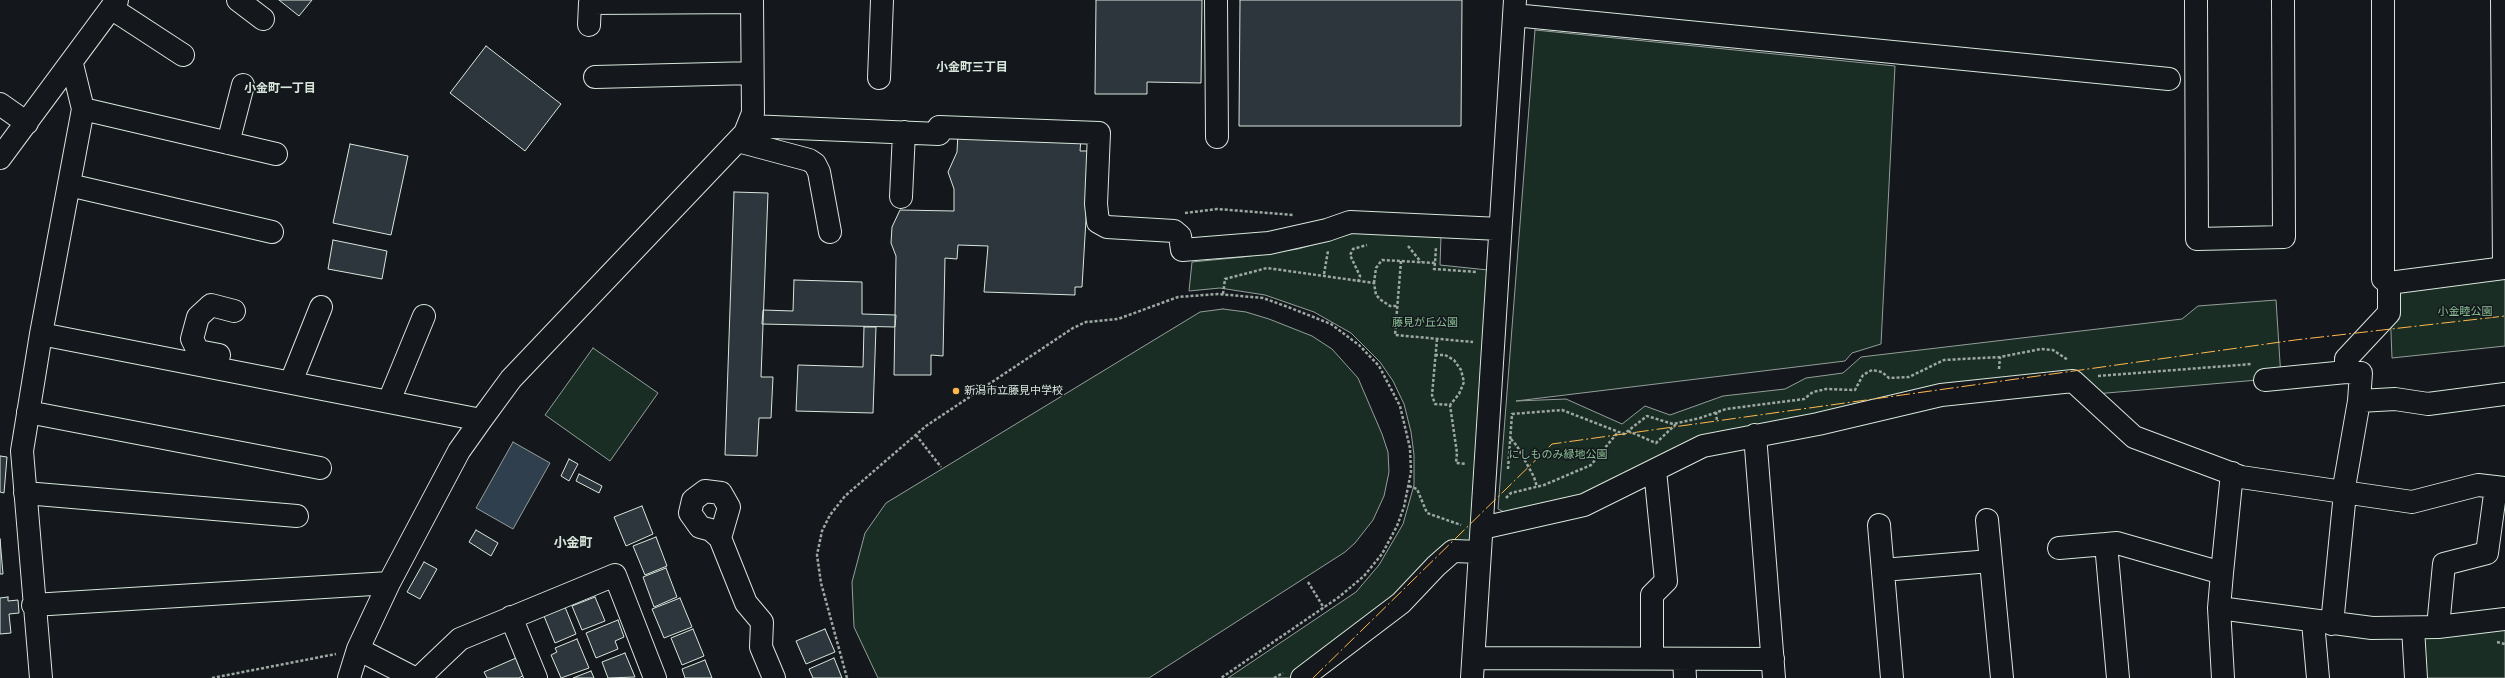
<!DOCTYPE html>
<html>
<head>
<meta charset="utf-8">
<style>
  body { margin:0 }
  canvas { display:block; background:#14181c }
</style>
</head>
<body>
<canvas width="2505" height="678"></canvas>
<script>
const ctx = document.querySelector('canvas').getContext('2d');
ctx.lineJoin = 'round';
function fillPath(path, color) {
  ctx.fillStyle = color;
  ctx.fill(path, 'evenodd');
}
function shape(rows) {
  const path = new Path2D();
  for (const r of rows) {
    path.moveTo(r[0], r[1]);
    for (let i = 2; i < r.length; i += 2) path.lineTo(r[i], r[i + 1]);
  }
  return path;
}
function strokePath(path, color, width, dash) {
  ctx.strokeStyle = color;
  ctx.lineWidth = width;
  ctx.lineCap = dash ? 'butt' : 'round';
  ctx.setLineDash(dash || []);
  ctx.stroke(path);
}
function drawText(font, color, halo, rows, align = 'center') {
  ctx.font = font + ' "Varela Round","Noto Sans JP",sans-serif';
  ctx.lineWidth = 3;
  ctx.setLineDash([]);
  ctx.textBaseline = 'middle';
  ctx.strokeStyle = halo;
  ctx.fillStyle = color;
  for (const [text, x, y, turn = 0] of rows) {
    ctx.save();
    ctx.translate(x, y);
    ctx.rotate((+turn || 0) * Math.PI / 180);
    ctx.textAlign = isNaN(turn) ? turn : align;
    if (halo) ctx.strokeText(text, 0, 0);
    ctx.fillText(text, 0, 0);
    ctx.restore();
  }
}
const green = shape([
  [1535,30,1895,66,1881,344,1852,353,1845,361,1516,401,1566,399,1622,424,1645,406,1670,415,1723,396,1785,389,1806,378,1843,373,1861,357,2182,319,2198,306,2276,300,2281,378,2095,394,2073,381,1755,435,1519,519,1498,509,1535,30],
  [1354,233,1441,236,1440,265,1488,270,1475,528,1467,545,1290,678,1228,678,1356,592,1379,565,1403,524,1414,485,1414,455,1411,432,1404,404,1393,381,1380,362,1351,333,1314,312,1265,295,1220,288,1189,291,1192,262,1243,257,1298,249,1354,233],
  [2505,268,2505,346,2392,358,2389,283,2505,268],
  [1223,309,1246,312,1269,319,1312,336,1332,349,1358,378,1382,434,1388,452,1389,472,1384,496,1373,520,1355,543,1345,552,1149,678,878,678,854,627,852,582,865,533,886,503,1200,312,1223,309],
  [593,348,658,393,610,461,545,415,593,348],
  [2505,627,2505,678,2422,678,2420,635,2505,627]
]);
fillPath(green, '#1a2d24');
strokePath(green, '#939e99', 1);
const water = shape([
  [513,442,550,463,513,529,476,508,513,442]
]);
fillPath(water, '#2f3f4d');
strokePath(water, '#939e99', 1);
const building = shape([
  [279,0,312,0,299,16,279,0],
  [1096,0,1202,0,1201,83,1147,82,1147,94,1095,94,1096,0],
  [1240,0,1462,0,1461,126,1239,126,1240,0],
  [486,46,561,104,525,151,450,93,486,46],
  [958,133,1081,139,1080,151,1090,151,1082,287,1075,287,1075,295,984,292,988,246,958,245,957,259,945,258,943,356,931,355,931,375,894,375,896,256,891,243,892,227,900,210,954,211,954,189,948,172,957,152,958,133],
  [350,144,408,156,391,235,333,223,350,144],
  [734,192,768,193,761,377,773,377,771,418,759,418,757,456,725,455,734,192],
  [333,240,387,251,382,279,328,269,333,240],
  [794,280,862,282,862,314,896,315,895,327,762,324,763,310,793,311,794,280],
  [864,327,876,327,873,413,796,411,798,365,863,367,864,327],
  [0,456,7,457,4,493,0,492,0,456],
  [569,459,578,464,569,481,561,476,569,459],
  [579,474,602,486,599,493,576,481,579,474],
  [642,506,653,534,626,546,614,517,642,506],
  [476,530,498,543,491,556,469,542,476,530],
  [656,537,667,566,645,575,633,546,656,537],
  [0,539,3,574,0,574,0,539],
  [424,562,437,569,420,599,407,592,424,562],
  [666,568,677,597,654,607,643,577,666,568],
  [8,597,8,601,18,600,19,613,9,614,11,633,0,634,0,598,8,597],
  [595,597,605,621,582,630,572,606,595,597],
  [680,598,692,627,664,638,652,609,680,598],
  [565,607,576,634,555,643,544,616,565,607],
  [618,620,624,637,615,641,618,649,596,658,586,633,618,620],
  [693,629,704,656,682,665,671,638,693,629],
  [825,629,835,652,806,664,796,641,825,629],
  [577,639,589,668,561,678,551,655,557,652,555,648,577,639],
  [625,653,635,677,608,678,602,662,625,653],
  [516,658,524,675,519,678,487,678,484,672,516,658],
  [834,658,842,678,813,678,809,669,834,658],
  [705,660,712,678,685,678,682,669,705,660],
  [591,671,594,678,573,678,591,671]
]);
fillPath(building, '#2c363c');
strokePath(building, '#d8e6dc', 1);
const minor = shape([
  [238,0,263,19],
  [1216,0,1217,137],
  [2196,0,2197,239,2284,237,2283,0],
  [2502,0,2504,268],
  [111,8,183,55],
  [1514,15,2169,79],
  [589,25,590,3,752,2],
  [595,77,752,73],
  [879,78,882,0],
  [0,104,27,123],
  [83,109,276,154],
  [749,126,939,134,939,127,1099,133,1096,204,1098,222,1107,227,1174,231,1180,236,1182,250,1269,243,1327,230,1350,222,1500,229],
  [738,141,809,160,815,164,819,172,830,232],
  [228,143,243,85],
  [0,158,117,0],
  [69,185,272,232],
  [901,197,904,132],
  [2389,283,2505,268],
  [41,334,481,420],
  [217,362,219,355,198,351,192,339,198,317,211,305,234,311],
  [2346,372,2346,359,2389,313,2389,283,2383,279,2383,0],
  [2265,380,2346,372,2361,373,2359,401,2343,493],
  [291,382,321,307],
  [389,401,424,316],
  [2359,401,2395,399,2428,404,2505,394],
  [28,412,320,468],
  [1755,435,1774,678],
  [25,493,297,516],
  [1987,520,2002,678],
  [1879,525,1892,678],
  [1482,528,1584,505,1703,446,1818,424,1941,395,2073,381,2134,437,2241,477,2412,502,2478,485,2505,488],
  [720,538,729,507,721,493,705,491,693,500,690,513,700,527,711,530,720,538,746,603,762,622,761,647,774,678],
  [2059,548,2106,544],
  [1883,570,1990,561],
  [2222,573,2232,473],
  [33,605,389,583],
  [2219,608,2223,678],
  [511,617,536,678],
  [2313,622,2318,678],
  [2332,624,2345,493],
  [2438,627,2444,564,2487,553,2496,487],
  [2413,628,2416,678],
  [358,649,414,678],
  [1474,658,1773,659],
  [1652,658,1652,595,1666,581,1655,470],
  [1684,659,1685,678],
  [41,678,22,451,41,334,83,109,72,64],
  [349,678,358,649,389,583,459,451,481,420,511,379,745,133,753,113,752,0],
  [419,678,460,639,615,575,655,678],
  [1302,678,1401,603,1436,566,1453,551,1480,552],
  [1472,678,1515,0],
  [2118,678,2106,544,2117,543,2222,573,2219,608,2372,628,2438,627,2505,619]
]);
strokePath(minor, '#d8e6dc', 24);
strokePath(shape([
  [1185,213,1217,209,1294,215],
  [1408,246,1421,262],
  [1401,261,1395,335,1473,342],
  [1435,263,1434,269,1477,272],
  [1324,274,1328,251],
  [1358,282,1360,276,1350,255,1353,249,1367,245],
  [1374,283,1376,268,1382,260,1435,263,1436,247],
  [1223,294,1225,279,1267,268,1374,283,1376,295,1381,300,1390,306,1397,306],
  [1437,339,1432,395,1435,404,1450,405,1457,453,1456,463,1466,464],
  [1435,355,1445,355,1454,360,1461,370,1464,382,1459,394,1450,405],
  [1999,369,2000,357],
  [2098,376,2252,364],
  [1716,412,1717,422],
  [1628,431,1656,443,1676,424],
  [916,435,941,467],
  [1511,439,1517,446,1534,477,1537,487],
  [1508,469,1512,414,1562,410,1624,434,1647,416,1673,424,1700,418,1726,409,1804,399,1813,392,1826,389,1855,390,1863,375,1872,370,1882,372,1889,378,1909,377,1944,360,2000,357,2041,349,2053,350,2068,360],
  [1409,486,1417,489,1427,513,1461,525],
  [1506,498,1511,493,1544,485,1591,465,1618,432],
  [1308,582,1324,608],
  [2497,642,2505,644],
  [212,678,336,654],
  [847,678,821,583,817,555,822,531,830,515,845,496,926,426,1073,328,1086,322,1118,319,1178,297,1218,294,1263,298,1288,307,1331,324,1359,345,1379,366,1400,406,1410,448,1411,472,1404,507,1397,526,1382,554,1364,576,1339,597,1221,678],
  [1274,678,1283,673]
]), '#9da8a2', 2.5, [3, 2]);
strokePath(minor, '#14181c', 22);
strokePath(shape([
  [1313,678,1552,444,2295,340,2505,316]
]), '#ffb74d', 1, [14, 3, 2, 3]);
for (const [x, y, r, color] of [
  [956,391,4,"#ffb74d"]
]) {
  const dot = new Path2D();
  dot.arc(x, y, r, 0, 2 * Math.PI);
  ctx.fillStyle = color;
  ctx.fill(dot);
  strokePath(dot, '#14181c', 1.5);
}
drawText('11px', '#8ac095', '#14181c', [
  ["小金睦公園",2465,312],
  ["藤見が丘公園",1425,323],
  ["にしものみ緑地公園",1558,455]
]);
drawText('11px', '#d8e6dc', '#14181c', [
  ["新潟市立藤見中学校",964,391]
], 'left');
drawText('bold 12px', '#d8e6dc', '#14181c', [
  ["小金町三丁目",972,68],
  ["小金町一丁目",280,89]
]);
drawText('bold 13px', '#d8e6dc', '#14181c', [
  ["小金町",573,544]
]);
</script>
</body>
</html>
